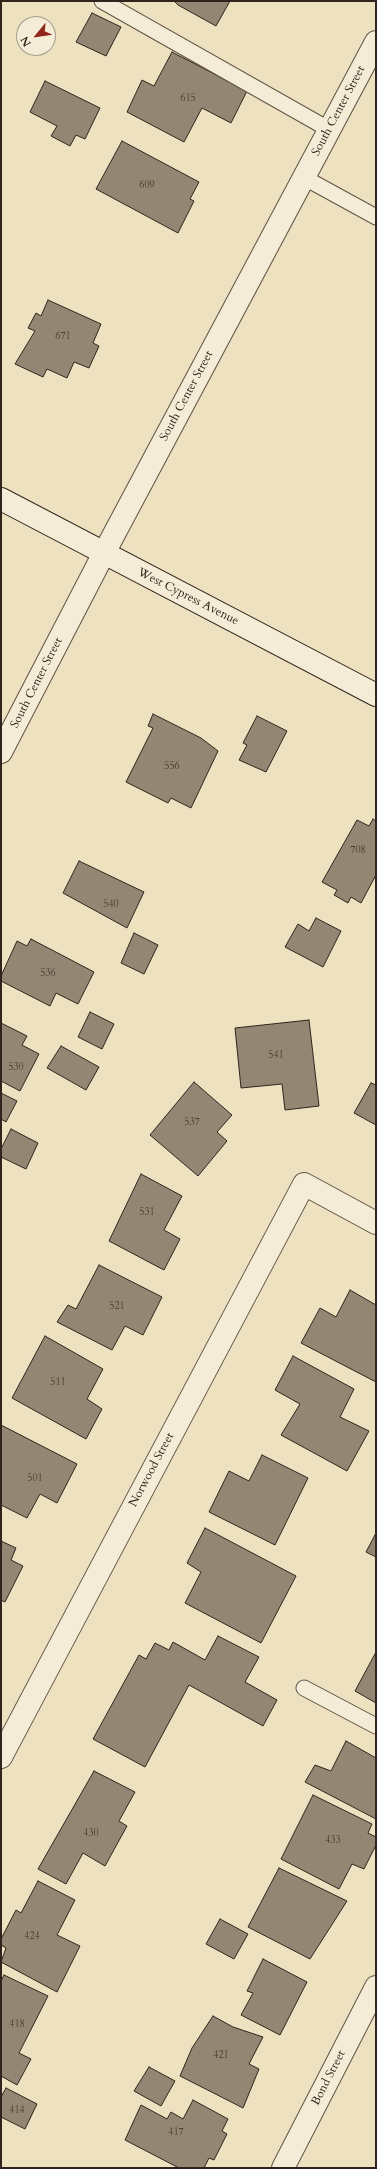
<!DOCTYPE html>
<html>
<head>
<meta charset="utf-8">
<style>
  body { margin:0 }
  #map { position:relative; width:377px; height:2169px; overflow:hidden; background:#eee1c0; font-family:Cardo,serif }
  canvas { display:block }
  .frame { position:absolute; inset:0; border:2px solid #31241d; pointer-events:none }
  .north { position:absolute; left:16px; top:16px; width:40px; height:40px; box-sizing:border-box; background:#f4ecd6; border:1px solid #a69c8c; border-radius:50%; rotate:241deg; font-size:11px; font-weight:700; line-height:16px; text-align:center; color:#31241d }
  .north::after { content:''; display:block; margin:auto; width:14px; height:18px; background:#8f2418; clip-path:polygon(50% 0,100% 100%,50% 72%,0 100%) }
</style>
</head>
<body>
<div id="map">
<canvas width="377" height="2169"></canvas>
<div class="frame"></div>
<div class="north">N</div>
</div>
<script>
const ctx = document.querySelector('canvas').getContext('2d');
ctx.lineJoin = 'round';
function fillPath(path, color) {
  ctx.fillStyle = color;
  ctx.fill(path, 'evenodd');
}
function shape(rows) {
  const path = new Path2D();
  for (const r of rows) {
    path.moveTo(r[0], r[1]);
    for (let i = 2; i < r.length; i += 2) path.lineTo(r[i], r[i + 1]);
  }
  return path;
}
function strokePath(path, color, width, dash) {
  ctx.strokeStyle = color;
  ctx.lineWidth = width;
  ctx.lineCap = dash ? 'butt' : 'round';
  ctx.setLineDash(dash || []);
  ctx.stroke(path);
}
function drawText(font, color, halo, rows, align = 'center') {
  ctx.font = font + ' Cardo,serif';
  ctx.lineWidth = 3;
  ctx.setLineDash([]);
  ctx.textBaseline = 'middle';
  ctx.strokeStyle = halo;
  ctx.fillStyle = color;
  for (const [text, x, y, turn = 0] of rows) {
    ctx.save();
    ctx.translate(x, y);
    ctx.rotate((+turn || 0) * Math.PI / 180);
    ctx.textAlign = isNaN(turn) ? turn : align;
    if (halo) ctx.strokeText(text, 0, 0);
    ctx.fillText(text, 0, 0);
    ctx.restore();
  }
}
const building = shape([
  [174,1,230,1,216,26,178,5,174,1],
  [92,13,121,27,106,56,76,42,92,13],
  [172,52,247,91,231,123,202,108,184,142,127,112,142,80,154,86,172,52],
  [45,81,100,108,85,139,76,135,70,146,51,136,57,126,30,112,45,81],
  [122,141,199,182,190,199,194,201,178,233,96,189,122,141],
  [48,300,101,324,93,343,99,346,89,368,74,362,67,378,47,369,43,377,15,364,35,331,28,328,36,313,41,316,48,300],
  [153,714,201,738,218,751,191,808,171,798,168,803,126,782,153,728,148,726,153,714],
  [257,716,287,731,266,772,239,760,247,745,243,743,257,716],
  [373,819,376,821,376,875,361,903,351,897,348,903,334,895,337,890,322,882,357,820,369,826,373,819],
  [79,861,144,892,127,928,63,893,79,861],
  [316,918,341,931,323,967,285,947,298,924,309,931,316,918],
  [134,933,158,945,144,974,121,963,134,933],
  [31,939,94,972,78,1004,56,993,50,1006,1,981,1,976,17,941,27,946,31,939],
  [90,1012,114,1024,102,1049,78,1037,90,1012],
  [309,1020,319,1106,285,1110,282,1084,241,1088,235,1028,309,1020],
  [1,1023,27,1036,22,1045,39,1054,20,1091,1,1081,1,1023],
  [61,1046,99,1067,86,1090,47,1068,61,1046],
  [194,1082,232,1115,217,1132,227,1141,198,1176,150,1135,194,1082],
  [371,1083,376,1085,376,1125,354,1113,371,1083],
  [1,1093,17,1101,6,1122,1,1119,1,1093],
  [11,1129,38,1143,26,1169,1,1157,1,1149,11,1129],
  [141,1174,182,1196,164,1230,180,1239,164,1270,109,1241,141,1174],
  [99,1265,162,1297,143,1335,125,1326,112,1350,57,1322,68,1305,76,1309,99,1265],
  [350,1290,376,1305,376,1382,301,1343,320,1308,336,1317,350,1290],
  [45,1336,103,1369,87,1399,102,1409,86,1439,12,1398,45,1336],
  [293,1356,354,1389,340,1417,369,1431,347,1471,281,1435,300,1404,275,1390,293,1356],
  [1,1425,77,1464,57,1503,40,1494,27,1518,1,1505,1,1425],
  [262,1455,308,1478,275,1545,209,1512,229,1471,249,1481,262,1455],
  [205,1528,296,1576,261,1643,185,1603,201,1572,187,1563,205,1528],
  [376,1533,376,1557,366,1552,376,1533],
  [1,1541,16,1548,11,1560,23,1566,5,1602,1,1600,1,1541],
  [218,1636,259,1657,245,1682,277,1700,263,1726,189,1685,145,1767,93,1739,139,1655,146,1659,155,1643,169,1650,173,1642,205,1660,218,1636],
  [376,1652,376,1703,355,1691,376,1652],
  [346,1741,376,1758,376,1819,305,1782,315,1765,331,1771,346,1741],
  [94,1771,135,1792,119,1821,127,1826,105,1866,83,1853,66,1884,38,1869,94,1771],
  [313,1795,372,1824,368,1833,376,1837,376,1845,364,1869,352,1864,339,1889,281,1859,313,1795],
  [279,1868,347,1901,310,1959,248,1927,279,1868],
  [38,1881,75,1900,57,1935,80,1946,57,1992,1,1962,6,1948,1,1945,1,1939,16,1910,21,1913,38,1881],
  [220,1919,248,1934,234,1959,206,1944,220,1919],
  [263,1959,307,1982,280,2035,241,2015,253,1993,247,1991,263,1959],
  [4,1975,48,1996,19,2053,31,2059,17,2085,1,2076,1,1981,4,1975],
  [213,2016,233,2027,263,2037,249,2064,259,2069,243,2108,180,2076,192,2048,213,2016],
  [149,2067,175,2081,161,2106,134,2091,149,2067],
  [6,2088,37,2104,25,2129,1,2117,1,2097,6,2088],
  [193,2100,228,2119,222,2131,227,2134,214,2160,209,2158,204,2168,179,2168,125,2140,141,2105,167,2119,171,2112,183,2119,193,2100]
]);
fillPath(building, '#938672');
strokePath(building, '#31241d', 1);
const service = shape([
  [102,1,330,130],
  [303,177,376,217],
  [304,1688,376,1726]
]);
const minor = shape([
  [1,1757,304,1184,376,1223],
  [283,2168,376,1987]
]);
const tertiary = shape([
  [1,752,104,553,376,42]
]);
const secondary = shape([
  [1,499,376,695]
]);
strokePath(service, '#605346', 17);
strokePath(minor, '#605346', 24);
strokePath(tertiary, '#605346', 24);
strokePath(secondary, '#31241d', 24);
strokePath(service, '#f4ecd6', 15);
strokePath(minor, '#f4ecd6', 22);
strokePath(tertiary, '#f4ecd6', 22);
strokePath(secondary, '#f4ecd6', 22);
drawText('10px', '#4a3c32', null, [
  ["615",188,99],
  ["609",147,186],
  ["671",63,337],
  ["556",172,767],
  ["708",358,851],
  ["540",111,905],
  ["536",48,974],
  ["541",276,1056],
  ["530",16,1068],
  ["537",192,1123],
  ["531",147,1213],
  ["521",117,1307],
  ["511",58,1383],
  ["501",35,1479],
  ["430",91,1834],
  ["433",333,1841],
  ["424",32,1937],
  ["418",17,2025],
  ["421",221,2056],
  ["414",17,2111],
  ["417",176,2133]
]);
drawText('12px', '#31241d', '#f4ecd6', [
  ["South Center Street",339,111,-62],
  ["South Center Street",187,396,-62],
  ["West Cypress Avenue",188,597,27],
  ["South Center Street",37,683,-63],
  ["Norwood Street",152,1470,-62],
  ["Bond Street",329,2078,-63]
]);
</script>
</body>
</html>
